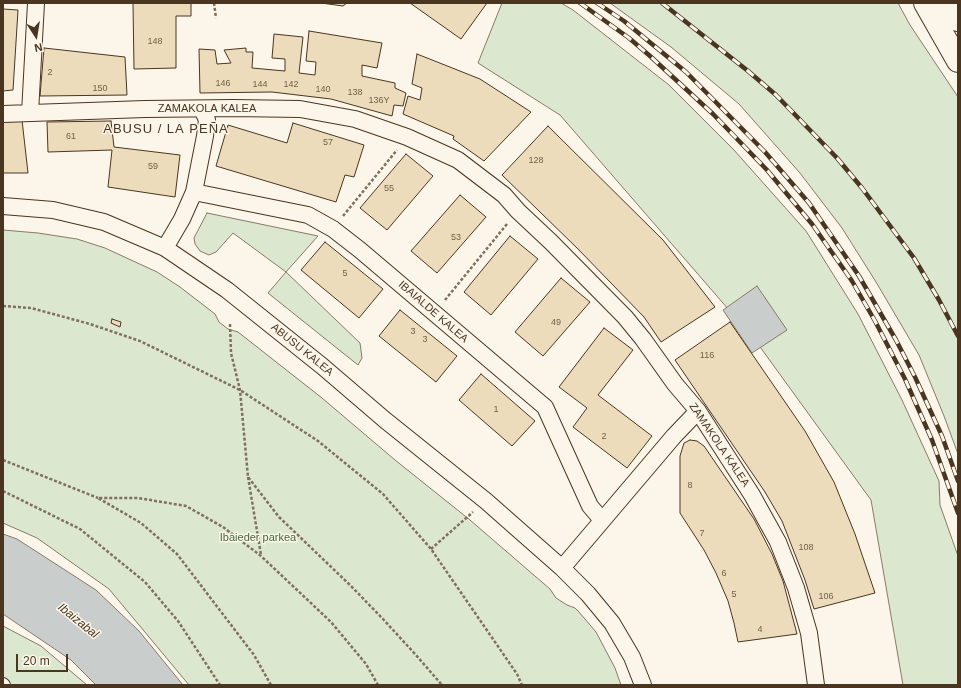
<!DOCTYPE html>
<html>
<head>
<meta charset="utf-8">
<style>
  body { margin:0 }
  #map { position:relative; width:961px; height:688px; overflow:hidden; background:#fbf6e9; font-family:Arial,sans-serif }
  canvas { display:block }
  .frame { position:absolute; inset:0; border:4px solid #4a3520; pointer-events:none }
  .north { position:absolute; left:16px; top:16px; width:40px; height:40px; -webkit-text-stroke:3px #fbf6e9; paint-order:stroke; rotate:168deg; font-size:11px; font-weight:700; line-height:16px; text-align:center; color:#4a3520 }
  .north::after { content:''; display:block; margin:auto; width:14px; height:18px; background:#4a3520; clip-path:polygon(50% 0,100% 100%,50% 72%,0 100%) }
  .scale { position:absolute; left:16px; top:654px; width:52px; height:18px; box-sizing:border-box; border:2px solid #4a3520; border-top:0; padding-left:5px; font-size:12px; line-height:14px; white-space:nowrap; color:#4a3520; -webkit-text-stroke:3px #fbf6e9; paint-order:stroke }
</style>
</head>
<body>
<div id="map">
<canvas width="961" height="688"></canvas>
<div class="frame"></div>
<div class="north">N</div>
<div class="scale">20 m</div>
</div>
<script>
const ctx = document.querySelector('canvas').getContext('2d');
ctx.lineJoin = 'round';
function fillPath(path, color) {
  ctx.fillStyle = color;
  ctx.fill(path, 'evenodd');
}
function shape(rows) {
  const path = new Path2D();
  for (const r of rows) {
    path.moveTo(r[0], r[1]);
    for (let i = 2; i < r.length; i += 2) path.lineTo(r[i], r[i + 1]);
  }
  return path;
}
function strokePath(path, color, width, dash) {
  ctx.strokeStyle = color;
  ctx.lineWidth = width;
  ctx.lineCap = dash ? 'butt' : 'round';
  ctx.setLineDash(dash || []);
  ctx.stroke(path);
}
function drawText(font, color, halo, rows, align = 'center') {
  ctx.font = font + ' Arial,sans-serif';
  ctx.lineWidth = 3;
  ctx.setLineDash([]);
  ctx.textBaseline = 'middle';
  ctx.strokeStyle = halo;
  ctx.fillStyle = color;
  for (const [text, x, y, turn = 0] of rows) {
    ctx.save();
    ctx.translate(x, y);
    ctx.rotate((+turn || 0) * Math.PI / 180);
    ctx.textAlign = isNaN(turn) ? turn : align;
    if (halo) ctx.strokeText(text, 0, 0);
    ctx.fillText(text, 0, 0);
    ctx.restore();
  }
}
const green = shape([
  [502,3,561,3,573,10,669,85,734,150,806,231,858,314,902,400,939,481,940,505,958,556,958,685,903,685,871,500,755,340,560,115,478,63,502,3],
  [610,3,898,3,910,25,958,97,958,454,944,416,919,355,876,282,842,228,800,173,739,104,671,47,610,3],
  [207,213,318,236,286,272,360,343,362,358,358,365,268,293,286,272,233,233,216,252,209,255,200,251,195,244,194,238,207,213],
  [3,230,38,233,77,239,105,248,157,272,180,287,215,314,219,322,228,329,238,332,322,398,395,460,470,520,550,589,556,598,567,605,575,608,579,612,596,632,615,668,621,685,189,685,109,589,37,538,3,523,3,230],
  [3,626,41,646,87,685,3,685,3,626]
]);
fillPath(green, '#dce7d0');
strokePath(green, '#887966', 1);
const water = shape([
  [757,286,787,330,752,353,723,310,757,286],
  [3,534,17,539,96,590,139,631,183,685,96,685,71,660,3,614,3,534]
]);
fillPath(water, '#c9cecd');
strokePath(water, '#887966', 1);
const building = shape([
  [133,3,191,3,191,16,176,16,176,68,134,69,133,3],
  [321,3,347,3,343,6,321,3],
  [410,3,487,3,461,39,410,3],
  [3,9,18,10,13,90,3,91,3,9],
  [309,31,382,43,377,68,362,65,362,76,395,83,395,88,406,93,403,106,394,105,392,116,331,99,272,92,200,93,199,49,215,50,217,64,231,63,224,50,246,48,246,52,253,52,252,68,285,71,285,59,272,58,274,34,303,37,299,73,315,75,316,62,306,61,309,31],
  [44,48,125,57,127,95,40,96,44,48],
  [417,54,480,79,531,112,484,161,453,139,454,136,403,114,408,96,420,100,422,88,412,84,417,54],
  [22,120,28,173,3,173,3,121,22,120],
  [111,121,114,147,180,155,175,197,108,187,112,150,48,152,47,122,111,121],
  [293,123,364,145,354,177,345,175,336,202,216,166,228,125,287,143,293,123],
  [548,126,663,240,715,307,661,342,644,317,577,248,502,175,548,126],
  [406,154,433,176,387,230,360,208,406,154],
  [460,195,486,217,437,273,411,251,460,195],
  [510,236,538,259,491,315,464,292,510,236],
  [325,242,383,289,359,318,301,270,325,242],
  [561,278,590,302,543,356,515,332,561,278],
  [400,310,457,356,436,382,379,336,400,310],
  [112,319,121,322,120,327,111,323,112,319],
  [730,322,805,431,834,482,855,534,875,593,814,609,805,580,782,521,765,492,675,360,730,322],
  [604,328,633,350,598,395,652,436,627,468,573,427,587,408,559,387,604,328],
  [481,374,535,421,512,446,459,400,481,374],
  [690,440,697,441,704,446,754,519,772,554,783,581,797,634,738,642,734,623,728,601,716,573,704,550,680,513,680,456,684,443,690,440]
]);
fillPath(building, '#ecdcbc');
strokePath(building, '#4a3520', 1);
const pedestrian = shape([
  [3,684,4,685]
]);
const minor = shape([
  [30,113,36,3],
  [3,114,145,109,233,108,300,109,355,119,407,137,458,160,504,195,518,211,551,242,625,317,643,339,675,384,698,411,752,495,778,542,796,588,809,633,816,685],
  [194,192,308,215,333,229,360,250,545,407,590,506,602,520],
  [3,206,53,210,104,222,165,248,227,290,322,366,385,420,486,501,562,568,588,594,612,623,632,657,643,685],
  [165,248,182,219,194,192,205,136,207,120,202,109],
  [562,568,674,436,698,411]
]);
const motorway = shape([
  [925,3,958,61],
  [947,3,958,20]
]);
strokePath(pedestrian, '#4a3520', 14);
strokePath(minor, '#4a3520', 18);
strokePath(motorway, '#4a3520', 24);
strokePath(shape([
  [214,3,216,18],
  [343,216,397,150],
  [445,300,507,224],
  [3,306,31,308,90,324,140,341,240,390,318,441,383,494,431,549,517,674,522,685],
  [230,324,231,353,240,390,248,477,279,517,350,585,383,619,415,654,442,685],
  [3,460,98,498],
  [248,477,261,555],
  [3,491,80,529,145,582,178,621,220,685],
  [431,549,473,512],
  [271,685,254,655,177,554,141,523,98,498,138,498,186,506,223,527,261,556,331,622,366,664,378,685]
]), '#7f6f5c', 2.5, [3, 2]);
strokePath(pedestrian, '#fbf6e9', 12);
strokePath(minor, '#fbf6e9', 16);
strokePath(motorway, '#fbf6e9', 22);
const rail = shape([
  [580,3,629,38,650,56,713,114,767,170,812,224,852,281,875,321,905,379,932,440,958,513],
  [597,3,624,21,686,72,765,152,809,203,859,276,896,340,915,377,942,436,958,481],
  [662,3,748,71,776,95,837,158,862,188,914,258,939,300,958,336]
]);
strokePath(rail, '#4a3520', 4.5);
strokePath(rail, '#fbf6e9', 3, [9]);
drawText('9px', '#725f47', null, [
  ["148",155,42],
  ["2",50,73],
  ["146",223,84],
  ["144",260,85],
  ["142",291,85],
  ["150",100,89],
  ["140",323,90],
  ["138",355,93],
  ["136Y",379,101],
  ["61",71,137],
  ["57",328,143],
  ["128",536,161],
  ["59",153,167],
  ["55",389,189],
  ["53",456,238],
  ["5",345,274],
  ["49",556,323],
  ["3",413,332],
  ["3",425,340],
  ["116",707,356],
  ["1",496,410],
  ["2",604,437],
  ["8",690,486],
  ["7",702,534],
  ["108",806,548],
  ["6",724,574],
  ["5",734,595],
  ["106",826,597],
  ["4",760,630]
]);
drawText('11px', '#4a3520', '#fbf6e9', [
  ["ZAMAKOLA KALEA",207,109],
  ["IBAIALDE KALEA",433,312,41],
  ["ABUSU KALEA",302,350,39],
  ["ZAMAKOLA KALEA",719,445,56]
]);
drawText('11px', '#436837', '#fbf6e9', [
  ["Ibaieder parkea",258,538]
]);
drawText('italic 12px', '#4a3520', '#fbf6e9', [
  ["Ibaizabal",78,621,39]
]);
ctx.letterSpacing = '1px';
drawText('13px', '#4a3520', '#fbf6e9', [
  ["ABUSU / LA PEÑA",166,129]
]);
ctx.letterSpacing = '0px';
</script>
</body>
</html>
